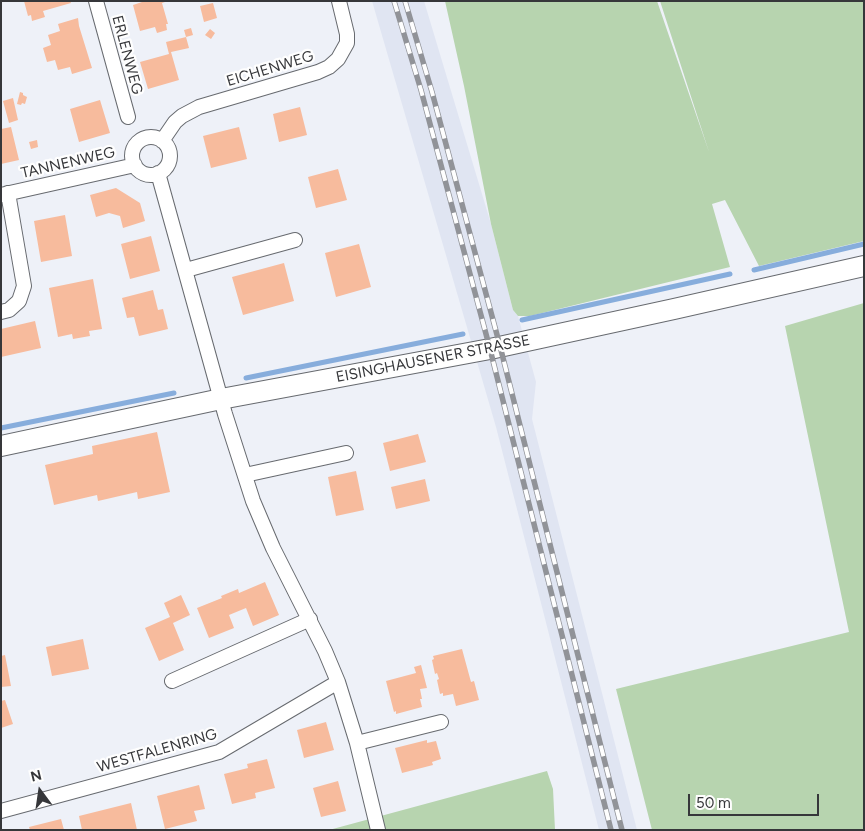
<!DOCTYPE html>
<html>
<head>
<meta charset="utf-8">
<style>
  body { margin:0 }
  #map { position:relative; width:865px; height:831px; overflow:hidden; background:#eef1f8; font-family:Figtree,sans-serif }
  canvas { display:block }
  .frame { position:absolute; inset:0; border:2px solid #36373a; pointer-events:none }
  .north { position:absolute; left:15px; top:766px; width:50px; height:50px; -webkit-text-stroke:4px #fefefe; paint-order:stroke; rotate:346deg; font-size:14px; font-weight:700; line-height:20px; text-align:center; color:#36373a }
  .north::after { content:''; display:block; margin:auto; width:18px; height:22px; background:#36373a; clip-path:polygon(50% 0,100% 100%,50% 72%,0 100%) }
  .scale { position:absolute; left:688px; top:794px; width:131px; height:22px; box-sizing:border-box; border:2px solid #36373a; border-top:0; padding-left:6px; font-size:15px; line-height:18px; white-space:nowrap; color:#36373a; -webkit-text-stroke:4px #fefefe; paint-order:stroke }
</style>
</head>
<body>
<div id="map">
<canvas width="865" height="831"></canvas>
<div class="frame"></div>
<div class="north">N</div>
<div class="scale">50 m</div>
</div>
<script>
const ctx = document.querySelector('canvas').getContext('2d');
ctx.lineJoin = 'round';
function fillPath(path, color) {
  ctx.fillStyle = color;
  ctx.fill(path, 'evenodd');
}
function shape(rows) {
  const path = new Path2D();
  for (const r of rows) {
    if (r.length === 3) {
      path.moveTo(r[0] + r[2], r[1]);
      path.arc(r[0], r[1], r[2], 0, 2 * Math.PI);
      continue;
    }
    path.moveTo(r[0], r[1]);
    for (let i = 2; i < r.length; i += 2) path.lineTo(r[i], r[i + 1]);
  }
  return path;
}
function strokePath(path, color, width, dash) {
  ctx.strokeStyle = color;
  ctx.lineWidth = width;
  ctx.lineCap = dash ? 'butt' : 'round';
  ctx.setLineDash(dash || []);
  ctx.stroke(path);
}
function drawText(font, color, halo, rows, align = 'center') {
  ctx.font = font + ' Figtree,sans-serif';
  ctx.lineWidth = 4.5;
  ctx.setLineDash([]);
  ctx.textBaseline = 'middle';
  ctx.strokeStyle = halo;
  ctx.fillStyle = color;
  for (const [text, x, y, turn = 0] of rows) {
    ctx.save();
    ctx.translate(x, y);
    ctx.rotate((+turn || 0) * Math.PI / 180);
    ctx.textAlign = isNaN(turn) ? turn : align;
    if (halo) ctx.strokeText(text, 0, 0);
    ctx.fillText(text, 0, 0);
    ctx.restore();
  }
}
fillPath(shape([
  [372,1,424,1,491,224,513,310,518,316,536,382,532,419,637,830,599,830,496,427]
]), '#e0e5f2');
fillPath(shape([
  [445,1,657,1,709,152,660,1,864,1,864,241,759,266,725,200,712,204,730,267,530,316,518,316,513,310,491,224,464,86],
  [864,303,864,830,652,830,616,689,849,632,785,326],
  [547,771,553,789,555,830,329,830]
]), '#b7d4af');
strokePath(shape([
  [754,270,864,244],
  [522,320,730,274],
  [246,378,463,334],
  [1,428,174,393]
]), '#87addc', 5);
fillPath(shape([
  [24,1,70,1,71,3,43,11,45,17,32,21,31,15,28,16],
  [145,1,168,1,162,3,168,24,166,24,167,30,157,33,155,27,140,31,133,5],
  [213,3,217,18,204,22,200,6],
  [78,18,79,26,92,68,72,74,70,67,58,70,55,60,47,62,43,48,51,45,48,35,60,31,58,24],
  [191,28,193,35,186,37,184,30],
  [210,29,215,33,211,39,205,35],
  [186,37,189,48,171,52,179,80,148,89,140,62,169,54,166,42],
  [20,92,23,93,23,95,27,97,25,104,22,103,21,105,17,104],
  [13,98,18,120,9,123,3,101],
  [100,100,110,133,79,142,70,109],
  [300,107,307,135,279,142,273,114],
  [11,127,19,160,1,164,1,129],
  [239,127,247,159,211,168,203,136],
  [37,140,38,147,31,149,29,142],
  [338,169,347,200,316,208,308,177],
  [116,188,140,203,145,221,123,228,120,216,109,213,96,217,90,195],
  [65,215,72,256,41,262,34,221],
  [151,236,160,271,130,279,121,244],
  [359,244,371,287,336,297,325,253],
  [284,263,294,301,243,315,232,277],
  [93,279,102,329,89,331,90,336,73,339,72,334,58,337,49,288],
  [153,290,158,310,163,309,168,329,139,336,134,317,127,318,122,298],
  [35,321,41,348,1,357,1,329],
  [157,432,170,492,138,499,137,492,98,501,97,495,54,505,45,465,93,454,92,446],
  [418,434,426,462,390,471,383,443],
  [356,471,364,510,336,516,328,477],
  [425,479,430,501,396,509,391,487],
  [265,582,279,615,253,626,246,608,229,615,234,628,209,638,197,608,222,598,221,596,238,589,239,593],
  [181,595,190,615,173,623,184,650,159,661,145,628,170,617,164,603],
  [83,639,89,669,52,676,46,647],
  [462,649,471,682,474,681,479,700,456,706,453,694,443,696,443,693,440,694,437,680,439,679,437,673,435,674,432,660,434,659,433,656],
  [5,655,11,686,1,687,1,656],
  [421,665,427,688,420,689,422,699,420,699,422,707,396,714,396,711,394,712,386,681,416,673,414,667],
  [5,700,13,724,1,728,1,701],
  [326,722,334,750,304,758,297,730],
  [427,740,427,743,436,741,441,759,432,762,433,765,402,773,395,748],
  [267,759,275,788,255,793,256,798,232,804,224,774,248,768,247,764],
  [338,781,346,811,321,817,313,788],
  [199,785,205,809,194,811,197,821,165,829,157,796],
  [131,803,137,830,82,830,79,816],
  [61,819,64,830,30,830,29,827]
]), '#f7bb9d');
const street = shape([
  [96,1,128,117],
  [151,156,19],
  [162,141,175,122,182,116,199,107,318,72,329,67,338,59,347,43,347,34,339,1],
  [158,173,225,414,253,501,273,548,325,651,338,682,357,743,378,830],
  [1,195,135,165],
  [186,270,295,240],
  [1,312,9,310,19,301,24,286,8,193],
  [245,475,346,453],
  [172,681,310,619],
  [357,743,441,722],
  [1,811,219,752,338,682]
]);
const secondary = shape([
  [1,446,221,399,490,349,674,309,864,266]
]);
strokePath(street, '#676a6f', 16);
strokePath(secondary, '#676a6f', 22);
strokePath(street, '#fff', 14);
strokePath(secondary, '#fff', 20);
const rail = shape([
  [394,1,421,90,490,349,611,830],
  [405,1,432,92,500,346,622,830]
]);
strokePath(rail, '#919398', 5.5);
strokePath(rail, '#fefefe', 4, [11]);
drawText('15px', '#36373a', '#fefefe', [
  ["ERLENWEG",127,55,75],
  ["EICHENWEG",270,69,-17],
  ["TANNENWEG",68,163,-13],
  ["EISINGHAUSENER STRASSE",433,359,-11],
  ["WESTFALENRING",157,751,-16]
]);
</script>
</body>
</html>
